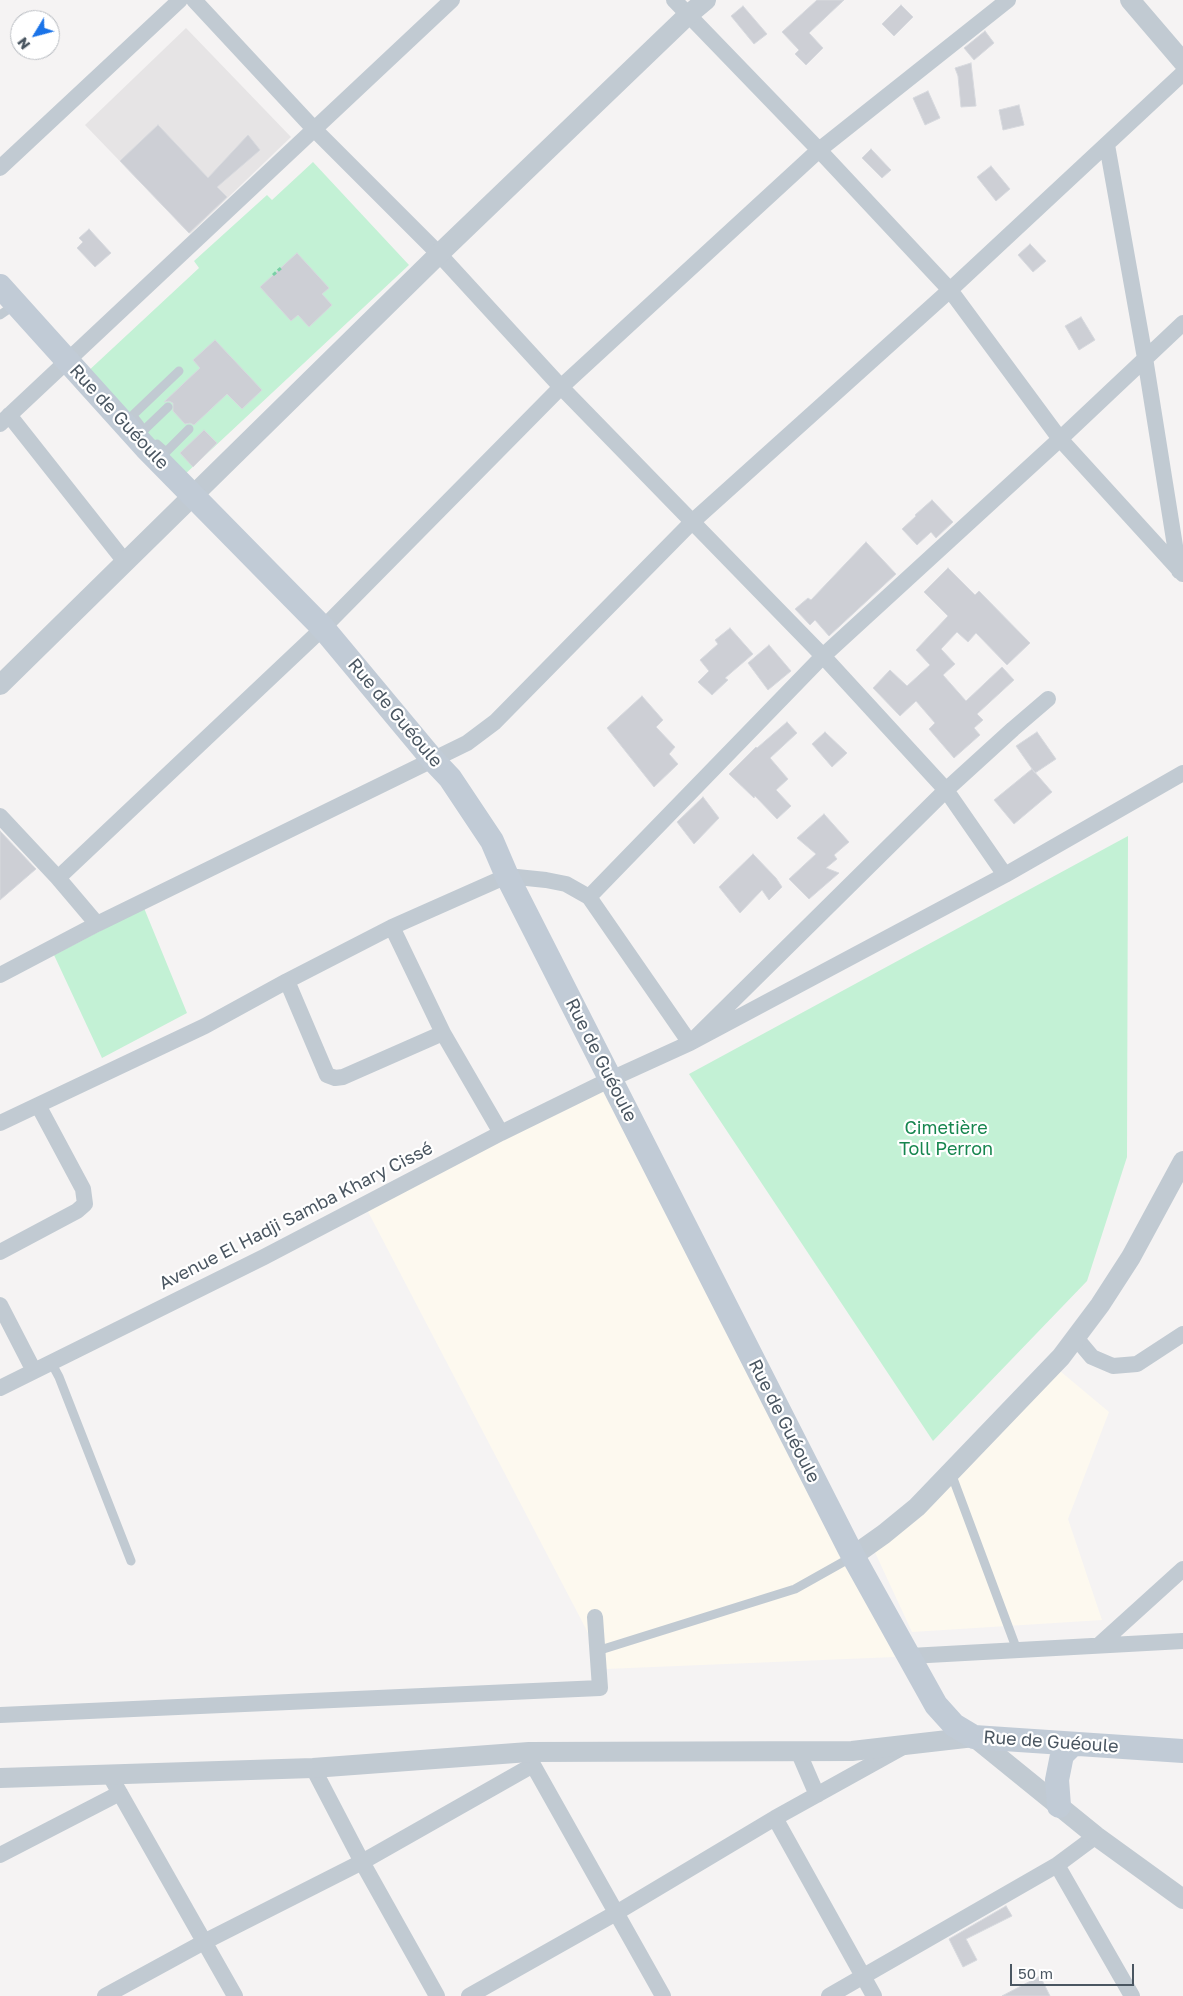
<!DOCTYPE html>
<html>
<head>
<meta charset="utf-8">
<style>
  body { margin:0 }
  #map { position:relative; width:1183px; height:1996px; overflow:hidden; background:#f5f3f3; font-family:"Golos Text",sans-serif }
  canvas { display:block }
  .north { position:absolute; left:10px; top:10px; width:50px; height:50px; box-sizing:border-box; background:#fff; border:1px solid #b7bbc0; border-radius:50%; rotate:233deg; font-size:14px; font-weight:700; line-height:20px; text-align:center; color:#4a5661 }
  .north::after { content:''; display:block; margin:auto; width:18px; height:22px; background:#1a73e8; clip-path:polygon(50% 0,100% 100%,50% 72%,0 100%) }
  .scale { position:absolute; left:1010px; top:1964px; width:124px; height:22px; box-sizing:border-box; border:2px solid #4a5661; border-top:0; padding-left:6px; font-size:15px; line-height:18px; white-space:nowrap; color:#4a5661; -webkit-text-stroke:4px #fff; paint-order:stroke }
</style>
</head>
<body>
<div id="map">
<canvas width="1183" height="1996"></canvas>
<div class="north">N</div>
<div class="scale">50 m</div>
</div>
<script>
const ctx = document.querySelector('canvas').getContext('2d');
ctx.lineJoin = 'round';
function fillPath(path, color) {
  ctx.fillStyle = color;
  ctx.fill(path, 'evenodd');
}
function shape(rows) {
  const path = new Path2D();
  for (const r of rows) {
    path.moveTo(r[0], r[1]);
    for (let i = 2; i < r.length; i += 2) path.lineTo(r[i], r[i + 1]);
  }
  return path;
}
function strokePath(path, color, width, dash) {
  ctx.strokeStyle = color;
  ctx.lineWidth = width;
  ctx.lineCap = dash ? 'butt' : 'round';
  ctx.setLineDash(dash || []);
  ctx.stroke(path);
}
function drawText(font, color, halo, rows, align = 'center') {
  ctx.font = font + ' "Golos Text",sans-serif';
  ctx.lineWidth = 4.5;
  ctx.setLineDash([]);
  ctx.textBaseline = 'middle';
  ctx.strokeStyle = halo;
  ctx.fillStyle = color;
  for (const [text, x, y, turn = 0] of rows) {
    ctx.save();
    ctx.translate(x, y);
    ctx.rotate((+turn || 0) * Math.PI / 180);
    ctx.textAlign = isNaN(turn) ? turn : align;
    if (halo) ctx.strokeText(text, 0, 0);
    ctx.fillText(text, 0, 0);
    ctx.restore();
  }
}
fillPath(shape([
  [606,1077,895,1657,605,1669,585,1627,364,1204],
  [1060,1371,1109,1412,1068,1519,1102,1620,912,1632,873,1548,926,1508,968,1468]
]), '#fdf9ef');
fillPath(shape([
  [186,28,291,137,190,234,85,125]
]), '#e6e4e5');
fillPath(shape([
  [313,162,409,265,182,477,85,374,199,268,194,261,267,195,272,200],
  [1128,836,1127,1157,1087,1281,933,1441,689,1074],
  [144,908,187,1013,102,1058,54,955]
]), '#c3f1d5');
const building = shape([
  [817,0,844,0,809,33,823,48,806,65,795,54,799,50,782,32,817,0],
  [901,5,913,17,894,36,882,24,901,5],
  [743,6,767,34,754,44,731,16,743,6],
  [985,31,994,43,974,60,964,48,985,31],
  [971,63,976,106,961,107,958,76,955,68,971,63],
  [928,91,940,118,925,125,913,98,928,91],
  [1019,105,1024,125,1003,130,999,110,1019,105],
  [158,125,208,178,248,135,260,150,217,187,227,197,189,233,120,161,158,125],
  [871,149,891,170,882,178,862,158,871,149],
  [991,166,1010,189,996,201,977,177,991,166],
  [89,229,111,253,95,267,77,248,83,242,79,238,89,229],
  [1030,244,1046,261,1033,272,1018,255,1030,244],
  [297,253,329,288,322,294,332,305,309,327,298,315,291,321,260,287,297,253],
  [1081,317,1095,340,1079,350,1065,326,1081,317],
  [215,340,262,390,242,409,227,394,194,425,190,423,185,424,173,411,173,403,169,401,164,402,200,368,193,360,215,340],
  [204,430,217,443,193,467,180,453,204,430],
  [932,500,953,522,936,538,931,532,917,545,902,529,916,516,915,515,932,500],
  [866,542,896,574,829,636,815,620,810,625,795,609,808,598,811,600,866,542],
  [948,568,975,595,979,591,1030,643,1007,665,976,633,968,642,957,632,941,649,955,664,943,675,966,701,1002,667,1014,680,977,714,983,720,974,728,980,735,954,758,929,729,935,723,916,701,900,716,873,688,890,670,907,686,930,665,916,650,948,616,924,592,948,568],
  [730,628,753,654,725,678,728,680,712,695,698,682,709,671,700,660,718,644,715,640,730,628],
  [769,645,791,671,768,690,748,663,769,645],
  [642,696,663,720,656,727,675,747,669,754,678,764,654,787,607,728,642,696],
  [787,722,797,733,770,758,788,779,776,790,791,806,777,819,755,796,754,798,729,774,756,747,757,748,787,722],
  [825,732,847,753,832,767,812,744,825,732],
  [1037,732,1056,759,1035,773,1016,746,1037,732],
  [1032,769,1052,792,1014,824,994,800,1032,769],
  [703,797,719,818,694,844,677,822,703,797],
  [824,814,849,842,834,855,837,859,826,868,839,873,809,899,789,879,816,854,797,838,824,814],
  [0,831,36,869,0,900,0,831],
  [753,854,776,878,782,887,769,900,762,890,740,913,719,887,753,854],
  [1006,1906,1012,1916,966,1939,977,1960,963,1967,949,1939,1006,1906],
  [1040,1976,1050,1996,1002,1996,1040,1976]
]);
fillPath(building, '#cdcfd5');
strokePath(building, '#d7d9de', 1);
strokePath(shape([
  [273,275,282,267]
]), '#7ad0a6', 3, [4, 2.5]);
strokePath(shape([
  [0,315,16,304],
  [140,425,133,416,134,414,179,371],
  [144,430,168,407],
  [157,444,166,452,189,429],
  [52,1364,59,1377,131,1561],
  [951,1473,1017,1650],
  [597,1651,795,1589,852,1557]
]), '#c1cad2', 9);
strokePath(shape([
  [194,0,315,130,439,254,561,387,823,656,946,790,1005,875],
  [674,0,819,150,950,290,1060,439,1183,574],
  [1107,145,1145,358,1179,571],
  [0,168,180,0],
  [9,415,126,563],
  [0,424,452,0],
  [0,816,58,878,97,924],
  [58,878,323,628,561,387,819,150,1008,0],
  [589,897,823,656,1060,439,1183,323],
  [392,927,443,1033,501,1133],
  [0,975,97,924,467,743,495,722,692,522,950,290,1183,73],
  [287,981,327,1075,335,1078,343,1077,443,1033],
  [0,1123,205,1026,287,981,392,927,507,876,546,880,566,884,589,897,690,1043,946,790,1013,729,1048,699],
  [0,1252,77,1211,85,1204,83,1189,38,1105],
  [0,1305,34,1371],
  [1076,1338,1092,1357,1113,1366,1137,1364,1183,1334],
  [0,1388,264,1257,501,1133,611,1079,690,1043,1005,875,1183,773],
  [1099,1645,1183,1569],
  [910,1656,1183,1641],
  [0,1715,600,1688,595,1617],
  [798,1751,817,1795],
  [530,1755,533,1765,663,1996],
  [313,1768,362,1862,437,1996],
  [109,1774,235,1996],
  [775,1818,874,1996],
  [0,1855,120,1793],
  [1057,1865,1132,1996],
  [105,1996,204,1942,362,1862,533,1765],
  [469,1996,616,1913,775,1818,903,1747],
  [829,1996,1057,1865,1096,1836]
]), '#c1cad2', 16);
strokePath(shape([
  [1130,0,1183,62],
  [0,685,439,254,688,15,706,0],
  [853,1556,884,1534,917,1507,1061,1357,1100,1305,1131,1257,1183,1161],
  [0,1778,313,1768,529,1752,852,1751,974,1737,1096,1836,1183,1899]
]), '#c1cad2', 20);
strokePath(shape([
  [0,286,146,448,323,628,433,760,450,778,492,841,507,876,853,1556,936,1705,954,1725,974,1737,1183,1751],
  [1059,1806,1057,1780,1062,1755,1073,1744]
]), '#c1cbd6', 24);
drawText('18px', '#4a5661', '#fff', [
  ["Rue de Guéoule",119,417,47],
  ["Rue de Guéoule",395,713,50],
  ["Rue de Guéoule",601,1060,63],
  ["Avenue El Hadji Samba Khary Cissé",296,1216,-27],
  ["Rue de Guéoule",784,1421,63],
  ["Rue de Guéoule",1051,1742,4]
]);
drawText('18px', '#17864f', '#fff', [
  ["Cimetière",946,1128],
  ["Toll Perron",946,1149]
]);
</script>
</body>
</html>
